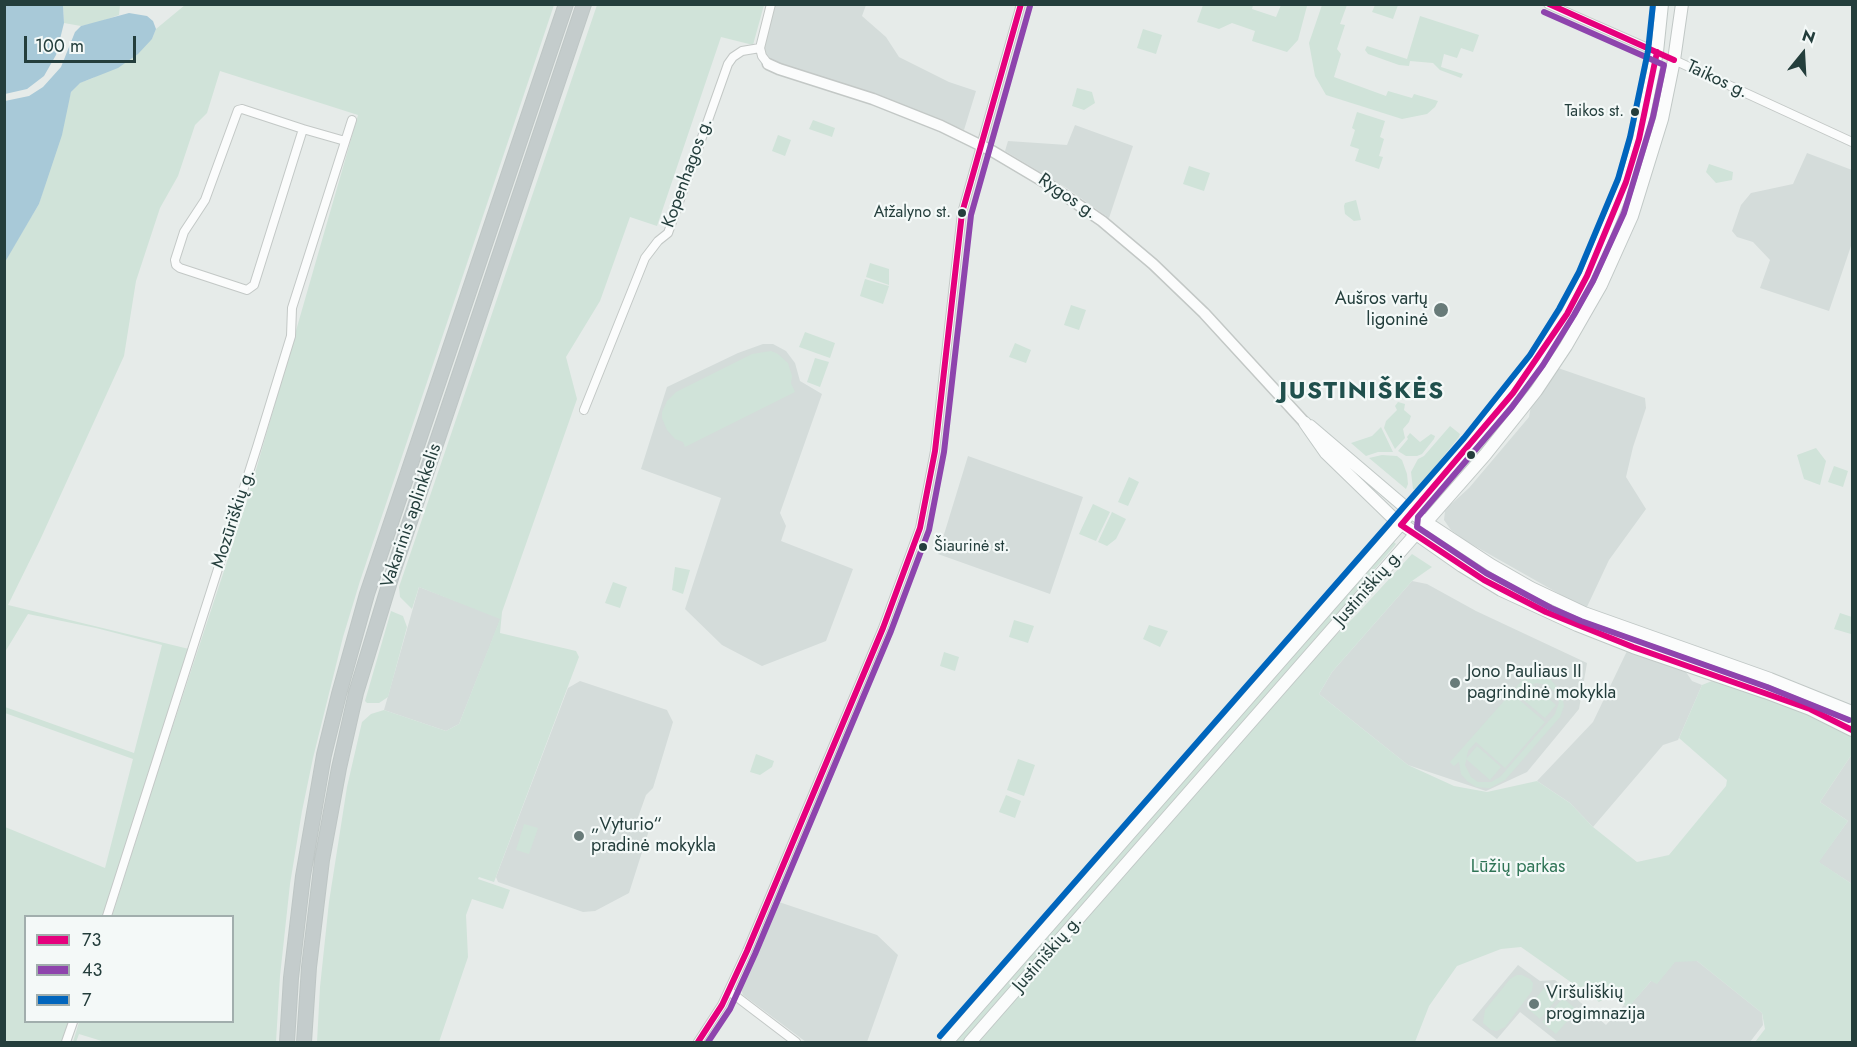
<!DOCTYPE html>
<html>
<head>
<meta charset="utf-8">
<style>
  body { margin:0 }
  #map { position:relative; width:1857px; height:1047px; overflow:hidden; background:#e6ebe9; font-family:Jost,sans-serif }
  canvas { display:block }
  .frame { position:absolute; inset:0; border:6px solid #243e3c; pointer-events:none }
  .legend { position:absolute; left:24px; top:915px; width:210px; height:108px; box-sizing:border-box; background:#f4f9f8; border:2px solid #a1aead; margin:0; padding:8px 10px; list-style:none; font-size:18px; color:#243e3c }
  .legend li { display:flex; align-items:center; gap:12px; height:30px }
  .legend b { width:30px; border:2px solid #a1aead }
  .north { position:absolute; left:1773px; top:24px; width:60px; height:60px; -webkit-text-stroke:4px #f4f9f8; paint-order:stroke; rotate:18deg; font-size:16px; font-weight:700; line-height:24px; text-align:center; color:#243e3c }
  .north::after { content:''; display:block; margin:auto; width:21px; height:27px; background:#243e3c; clip-path:polygon(50% 0,100% 100%,50% 72%,0 100%) }
  .scale { position:absolute; left:24px; top:36px; width:112px; height:27px; box-sizing:border-box; border:3px solid #243e3c; border-top:0; padding-left:8px; font-size:18px; line-height:21px; white-space:nowrap; color:#243e3c; -webkit-text-stroke:4px #f4f9f8; paint-order:stroke }
</style>
</head>
<body>
<div id="map">
<canvas width="1857" height="1047"></canvas>
<div class="frame"></div>
<ul class="legend">
<li><b style="height:8px;background:#e5007d"></b>73</li>
<li><b style="height:8px;background:#8e44ad"></b>43</li>
<li><b style="height:8px;background:#0065bd"></b>7</li>
</ul>
<div class="north">N</div>
<div class="scale">100 m</div>
</div>
<script>
const ctx = document.querySelector('canvas').getContext('2d');
ctx.lineJoin = 'round';
function fillPath(path, color) {
  ctx.fillStyle = color;
  ctx.fill(path, 'evenodd');
}
function shape(rows) {
  const path = new Path2D();
  for (const r of rows) {
    path.moveTo(r[0], r[1]);
    for (let i = 2; i < r.length; i += 2) path.lineTo(r[i], r[i + 1]);
  }
  return path;
}
function strokePath(path, color, width, dash) {
  ctx.strokeStyle = color;
  ctx.lineWidth = width;
  ctx.lineCap = dash ? 'butt' : 'round';
  ctx.setLineDash(dash || []);
  ctx.stroke(path);
}
function drawText(font, color, halo, rows, align = 'center') {
  ctx.font = font + ' Jost,sans-serif';
  ctx.lineWidth = 4.5;
  ctx.setLineDash([]);
  ctx.textBaseline = 'middle';
  ctx.strokeStyle = halo;
  ctx.fillStyle = color;
  for (const [text, x, y, turn = 0] of rows) {
    ctx.save();
    ctx.translate(x, y);
    ctx.rotate((+turn || 0) * Math.PI / 180);
    ctx.textAlign = isNaN(turn) ? turn : align;
    if (halo) ctx.strokeText(text, 0, 0);
    ctx.fillText(text, 0, 0);
    ctx.restore();
  }
}
fillPath(shape([
  [774,5,866,5,862,16,886,37,899,57,949,82,976,91,964,130,909,108,771,61,765,52,764,42],
  [1075,125,1133,146,1109,218,1065,187,1005,151,1008,141,1067,145],
  [1807,153,1852,170,1852,243,1829,311,1760,288,1770,260,1753,242,1737,237,1732,231,1741,205,1751,193,1793,184],
  [763,344,773,344,786,351,795,363,800,381,822,394,780,513,786,526,781,541,853,569,826,641,762,666,722,645,685,609,721,498,641,469,667,387,738,353],
  [1558,368,1645,398,1646,408,1633,447,1626,477,1646,509,1609,560,1586,609,1466,541,1451,530,1444,520,1445,511,1448,507,1469,488,1529,417,1531,406],
  [968,456,1083,497,1050,594,938,554],
  [1412,581,1427,584,1476,611,1587,663,1579,709,1527,772,1486,791,1408,765,1319,694,1332,672],
  [419,587,501,618,459,724,446,731,384,710],
  [1627,651,1686,672,1692,681,1702,685,1678,740,1663,745,1593,827,1570,803,1537,781,1593,722],
  [580,681,667,710,673,722,653,788,646,795,636,823,650,827,629,893,595,911,583,912,498,882,496,877,568,688],
  [1852,754,1852,884,1818,862,1848,821,1820,802],
  [776,901,877,935,898,955,867,1042,806,1042,743,995,740,986],
  [1675,961,1697,961,1762,1013,1763,1025,1750,1042,1558,1042,1520,1012,1497,1039,1472,1020,1518,965,1540,981,1555,980,1606,1025,1624,1005,1628,1007,1652,980,1657,983]
]), '#d4dcda');
fillPath(shape([
  [63,5,120,5,119,15,99,22,81,26,64,23],
  [185,5,554,5,360,581,343,637,313,758,302,811,290,884,280,976,276,1042,105,1042,79,1034,76,1042,73,1042,79,1022,232,1022,232,916,112,916,156,777,247,501,358,115,220,71,207,113,195,125,178,176,160,208,136,281,124,356,40,540,8,605,189,649,104,916,26,916,26,1022,70,1022,63,1042,5,1042,5,827,105,868,133,759,5,713,5,707,134,753,162,645,96,628,28,614,5,652,4,262,39,204,71,92,79,83,93,78,152,39,156,29],
  [597,5,764,5,753,45,721,37,657,226,630,217,600,301,566,357,577,399,502,612,500,633,576,651,579,657,494,882,479,877,478,879,510,890,503,909,472,899,466,915,468,957,439,1042,317,1042,320,987,329,902,347,787,362,722,371,714,384,710,446,731,459,724,500,619,419,587,412,609,400,597,399,587],
  [1203,5,1253,5,1252,9,1276,17,1281,5,1307,6,1298,40,1287,52,1252,41,1255,31,1232,23,1219,29,1197,22],
  [1322,5,1347,5,1340,24,1345,25,1337,49,1341,54,1334,77,1386,96,1388,91,1412,98,1414,94,1438,101,1435,107,1427,114,1402,119,1326,95,1315,76,1309,43],
  [1375,5,1398,5,1393,19,1372,12],
  [1420,16,1479,35,1473,52,1461,48,1457,58,1444,54,1441,67,1463,74,1461,78,1440,70,1433,63,1410,61,1409,66,1399,65,1368,54,1365,50,1367,46,1407,59],
  [1143,29,1162,35,1156,54,1137,48],
  [1658,76,1662,77,1640,182,1617,241,1569,334,1539,378,1499,432,1435,505,1433,503,1489,435,1537,367,1582,295],
  [1077,88,1092,92,1095,103,1084,110,1072,106],
  [1357,112,1385,121,1380,137,1384,139,1379,156,1383,157,1379,169,1355,161,1359,149,1350,146,1355,130,1352,128],
  [813,120,835,128,832,137,809,129],
  [778,135,791,140,785,156,772,151],
  [1709,164,1733,172,1732,180,1716,183,1706,172],
  [1189,166,1210,173,1204,191,1183,184],
  [1356,200,1361,220,1354,221,1345,214,1344,206,1345,203],
  [870,263,889,269,889,285,866,277],
  [865,279,889,286,883,304,860,296],
  [1071,305,1086,310,1079,330,1064,325],
  [805,332,835,343,830,358,799,347],
  [1015,343,1031,350,1026,363,1009,357],
  [771,351,778,354,788,363,792,376,791,383,795,392,685,447,683,442,675,439,667,430,662,418,662,412,667,401,676,392,752,354],
  [815,358,829,362,820,387,807,382],
  [1398,402,1405,404,1404,410,1411,416,1409,422,1403,429,1405,438,1395,449,1384,428,1386,421,1397,410,1395,406],
  [1450,426,1460,434,1459,437,1416,490,1413,489,1411,472,1418,459,1424,456],
  [1381,427,1393,452,1378,452,1366,456,1351,443,1372,436],
  [1410,433,1420,442,1431,434,1435,436,1434,439,1422,454,1417,456,1406,456,1398,451,1408,439,1407,437],
  [1816,448,1826,461,1820,485,1804,479,1797,455],
  [1382,455,1397,456,1402,460,1407,474,1408,484,1406,489,1369,458],
  [1834,466,1848,471,1843,487,1828,482],
  [1129,477,1139,482,1128,506,1118,502],
  [1093,504,1110,512,1096,541,1079,534],
  [1112,512,1126,519,1116,539,1107,546,1098,542],
  [1435,540,1473,565,1533,596,1620,632,1619,636,1522,595,1476,570],
  [1393,541,1396,544,1264,701,964,1042,953,1042],
  [1412,554,1432,567,1412,581,1332,672,1319,694,1408,765,1454,786,1487,792,1537,781,1570,803,1593,827,1637,862,1669,855,1726,786,1727,780,1679,738,1702,685,1712,681,1781,702,1852,735,1852,754,1820,802,1848,821,1819,862,1852,884,1852,1042,1755,1042,1765,1029,1762,1013,1697,961,1675,962,1657,984,1651,981,1628,1008,1612,994,1599,1002,1521,947,1501,949,1457,966,1429,1006,1415,1042,977,1042,1308,663,1358,613],
  [675,567,690,570,683,594,672,590],
  [613,582,627,587,620,608,605,603],
  [391,611,403,616,407,627,388,697,379,703,367,703,365,701],
  [1840,613,1852,617,1851,634,1834,629],
  [1014,620,1034,626,1028,643,1009,637],
  [1149,625,1168,631,1160,647,1143,639],
  [944,652,959,657,955,671,940,666],
  [1694,661,1782,688,1852,716,1852,720],
  [1534,667,1538,671,1533,677,1539,677,1551,680,1562,694,1564,706,1560,717,1505,780,1490,788,1476,787,1467,781,1461,774,1459,762,1454,766,1450,762],
  [1537,683,1548,685,1555,692,1559,702,1555,714,1500,777,1491,782,1478,782,1471,777,1465,765,1468,751,1476,742,1505,768,1545,722,1516,697,1524,687,1531,684,1520,697,1545,718,1556,705,1532,684],
  [1477,746,1501,767,1490,780,1466,759],
  [756,754,774,761,772,767,760,775,750,772],
  [1018,759,1035,765,1024,796,1007,790],
  [1006,795,1021,801,1015,818,999,812],
  [524,824,538,828,529,854,516,850],
  [1517,975,1522,975,1530,979,1533,983,1532,991,1505,1027,1497,1031,1491,1030,1483,1023,1485,1010,1510,979],
  [1547,985,1560,995,1540,1019,1527,1008],
  [1563,998,1577,1010,1556,1034,1542,1022]
]), '#d0e3d9');
fillPath(shape([
  [5,4,63,5,64,23,56,55,44,76,27,89,5,94],
  [129,13,147,16,153,21,156,29,152,39,138,54,118,68,80,83,71,92,62,135,39,204,5,262,5,101,29,96,43,87,61,67,75,32,81,26]
]), '#a8c9d8');
const minor = shape([
  [1548,4,1657,52],
  [1674,60,1852,142],
  [768,64,762,56,760,48,771,4],
  [242,109,303,129,254,285,247,290,180,268,176,265,175,260,184,232,205,200,238,110,242,109],
  [303,129,345,141],
  [584,410,645,258,658,241,668,233,728,64,733,57,742,51,760,48],
  [107,916,257,447,291,336,292,308,299,286,352,120],
  [729,991,796,1042],
  [66,1042,73,1022],
  [698,1042,722,1005,747,951,883,628,920,528,935,451,962,213,1021,4]
]);
const tertiary = shape([
  [768,64,779,69,873,99,941,126,992,151,1051,186,1102,221,1153,264,1204,313,1305,423]
]);
const secondary = shape([
  [1305,423,1326,453,1392,517,1462,566,1501,590,1577,625,1633,647,1765,692,1810,709,1852,730],
  [1310,426,1412,513,1491,565,1531,588,1584,613,1770,679,1852,712],
  [947,1042,1471,444,1537,360,1567,314,1587,276,1626,182,1639,139,1657,52,1662,4],
  [970,1042,1485,455,1536,391,1566,346,1601,285,1632,216,1662,119,1674,60,1682,4]
]);
const trunk = shape([
  [287,1042,291,978,303,876,324,755,339,694,367,594,566,4],
  [304,1042,309,967,322,860,339,768,356,693,392,575,584,4]
]);
strokePath(minor, '#c3c8c6', 10);
strokePath(tertiary, '#c3c8c6', 13);
strokePath(secondary, '#c1c8c6', 14);
strokePath(trunk, '#bec6c5', 16);
strokePath(minor, '#fbfcfc', 8);
strokePath(tertiary, '#fbfcfc', 10);
strokePath(secondary, '#fbfcfc', 12);
strokePath(trunk, '#c4cccc', 14);
strokePath(shape([
  [1549,4,1674,60],
  [1401,525,1513,393,1567,314,1587,276,1626,182,1639,139,1657,52],
  [1401,525,1484,580,1546,612,1633,647,1810,709,1852,730],
  [698,1042,722,1005,747,951,883,628,920,528,935,451,962,213,1021,4]
]), '#e5007d', 6);
strokePath(shape([
  [1544,12,1664,65,1653,117,1624,213,1593,281,1574,315,1543,365,1512,407,1418,517,1417,527,1486,573,1551,608,1581,621,1767,687,1849,720],
  [708,1042,730,1009,755,954,891,631,929,530,944,452,971,215,1030,6]
]), '#8e44ad', 6);
strokePath(shape([
  [940,1036,1464,438,1530,355,1559,309,1579,272,1618,179,1630,137,1648,51,1653,4]
]), '#0065bd', 6);
for (const [x, y, r, color] of [
  [1635,112,5,"#243e3c"],
  [962,213,5,"#243e3c"],
  [1441,310,8,"#687b79"],
  [1471,455,5,"#243e3c"],
  [923,547,5,"#243e3c"],
  [1455,683,6,"#687b79"],
  [579,836,6,"#687b79"],
  [1534,1004,6,"#687b79"]
]) {
  const dot = new Path2D();
  dot.arc(x, y, r, 0, 2 * Math.PI);
  ctx.fillStyle = color;
  ctx.fill(dot);
  strokePath(dot, '#f4f9f8', 2);
}
drawText('16px', '#243e3c', '#f4f9f8', [
  ["Taikos st.",1624,112],
  ["Atžalyno st.",951,213],
  ["Šiaurinė st.",934,547,"left"]
], 'right');
drawText('18px', '#243e3c', '#f4f9f8', [
  ["Taikos g.",1717,80,25],
  ["Kopenhagos g.",688,173,-70],
  ["Rygos g.",1067,197,34],
  ["Vakarinis aplinkkelis",412,516,-71],
  ["Mozūriškių g.",234,519,-72],
  ["Justiniškių g.",1369,588,-49],
  ["Justiniškių g.",1048,954,-49]
]);
drawText('18px', '#243e3c', '#f4f9f8', [
  ["Aušros vartų",1428,300,"right"],
  ["ligoninė",1428,321,"right"],
  ["Jono Pauliaus II",1467,673],
  ["pagrindinė mokykla",1467,694],
  ["„Vyturio“",591,826],
  ["pradinė mokykla",591,847],
  ["Viršuliškių",1546,994],
  ["progimnazija",1546,1015]
], 'left');
drawText('18px', '#2f7456', '#f4f9f8', [
  ["Lūžių parkas",1518,868]
]);
ctx.letterSpacing = '1.5px';
drawText('bold 24px', '#20504d', '#f4f9f8', [
  ["JUSTINIŠKĖS",1362,392]
]);
ctx.letterSpacing = '0px';
</script>
</body>
</html>
